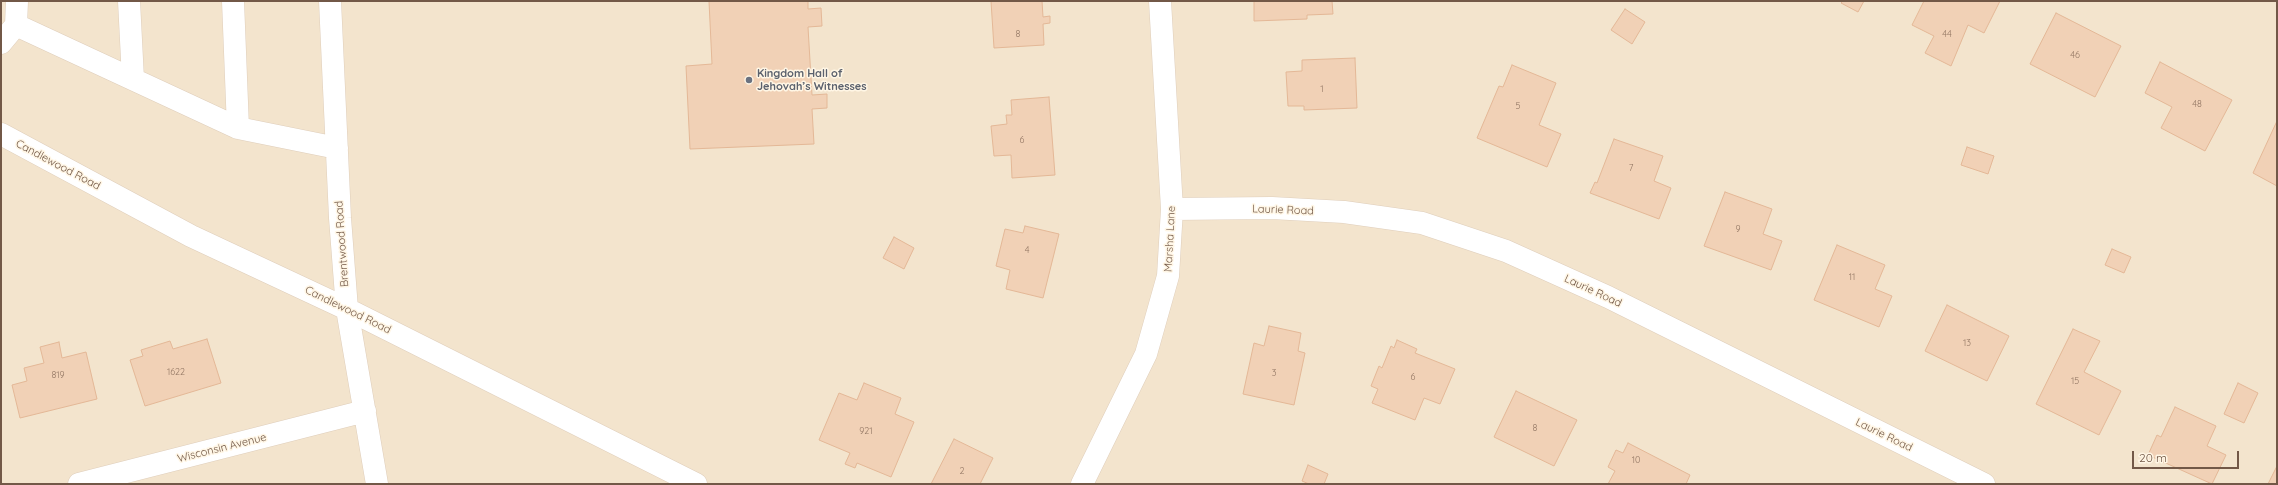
<!DOCTYPE html>
<html>
<head>
<meta charset="utf-8">
<style>
  body { margin:0 }
  #map { position:relative; width:2278px; height:485px; overflow:hidden; background:#fcf2df; font-family:Quicksand,sans-serif }
  canvas { display:block }
  .frame { position:absolute; inset:0; border:2px solid #725847; pointer-events:none }
  .scale { position:absolute; left:2132px; top:451px; width:107px; height:18px; box-sizing:border-box; border:2px solid #725847; border-top:0; padding-left:5px; font-size:12px; line-height:14px; white-space:nowrap; color:#725847; -webkit-text-stroke:3px #fff6e5; paint-order:stroke }
</style>
</head>
<body>
<div id="map">
<canvas width="2278" height="485"></canvas>
<div class="frame"></div>
<div class="scale">20 m</div>
</div>
<script>
const ctx = document.querySelector('canvas').getContext('2d');
ctx.lineJoin = 'round';
function fillPath(path, color) {
  ctx.fillStyle = color;
  ctx.fill(path, 'evenodd');
}
function shape(rows) {
  const path = new Path2D();
  for (const r of rows) {
    path.moveTo(r[0], r[1]);
    for (let i = 2; i < r.length; i += 2) path.lineTo(r[i], r[i + 1]);
  }
  return path;
}
function strokePath(path, color, width, dash) {
  ctx.strokeStyle = color;
  ctx.lineWidth = width;
  ctx.lineCap = dash ? 'butt' : 'round';
  ctx.setLineDash(dash || []);
  ctx.stroke(path);
}
function drawText(font, color, halo, rows, align = 'center') {
  ctx.font = font + ' Quicksand,sans-serif';
  ctx.lineWidth = 3;
  ctx.setLineDash([]);
  ctx.textBaseline = 'middle';
  ctx.strokeStyle = halo;
  ctx.fillStyle = color;
  for (const [text, x, y, turn = 0] of rows) {
    ctx.save();
    ctx.translate(x, y);
    ctx.rotate((+turn || 0) * Math.PI / 180);
    ctx.textAlign = isNaN(turn) ? turn : align;
    if (halo) ctx.strokeText(text, 0, 0);
    ctx.fillText(text, 0, 0);
    ctx.restore();
  }
}
fillPath(shape([
  [1,1,2277,1,2277,484,1,484]
]), '#f3e4cd');
const building = shape([
  [709,1,808,1,808,9,821,8,822,26,808,27,812,95,827,94,827,108,812,109,814,144,690,149,686,66,712,64,709,1],
  [991,1,1042,1,1043,17,1050,16,1050,23,1043,24,1044,45,994,48,991,1],
  [1254,1,1332,1,1333,14,1307,15,1307,19,1254,21,1254,1],
  [1843,1,1864,1,1858,12,1841,3,1843,1],
  [1924,1,2000,1,1984,33,1968,25,1951,66,1925,53,1934,36,1912,25,1924,1],
  [1625,9,1645,22,1632,44,1611,30,1625,9],
  [2056,13,2121,46,2095,97,2030,64,2056,13],
  [1355,58,1357,108,1304,110,1304,106,1288,106,1286,72,1302,71,1302,60,1355,58],
  [2160,62,2232,100,2205,151,2161,128,2172,107,2145,93,2160,62],
  [1512,65,1556,83,1539,125,1561,134,1547,167,1477,138,1499,86,1503,87,1512,65],
  [1049,97,1055,175,1012,178,1011,155,994,156,991,126,1007,124,1006,115,1012,115,1011,100,1049,97],
  [2277,121,2277,186,2253,173,2277,121],
  [1614,139,1663,156,1654,181,1671,188,1659,219,1590,193,1595,182,1597,183,1614,139],
  [1967,147,1994,156,1988,174,1961,165,1967,147],
  [1725,192,1772,209,1763,234,1782,241,1771,270,1704,246,1725,192],
  [1025,226,1059,234,1043,298,1006,289,1010,270,996,266,1005,229,1023,233,1025,226],
  [894,237,914,248,904,269,883,258,894,237],
  [1837,245,1885,265,1875,289,1892,296,1879,327,1814,300,1837,245],
  [2112,249,2131,257,2124,273,2105,265,2112,249],
  [1947,305,2009,336,1987,381,1925,351,1947,305],
  [1269,326,1301,333,1298,351,1305,353,1294,405,1243,394,1254,343,1264,346,1269,326],
  [2073,329,2100,341,2084,372,2121,391,2099,435,2036,404,2073,329],
  [207,339,221,383,145,406,130,360,143,356,141,350,170,341,173,349,207,339],
  [1397,340,1417,349,1415,353,1455,369,1440,404,1424,398,1415,420,1372,403,1378,389,1371,386,1379,366,1382,368,1391,346,1394,348,1397,340],
  [59,342,62,358,86,352,97,399,20,418,12,385,27,381,24,368,44,363,40,347,59,342],
  [864,383,901,398,895,414,914,422,891,477,857,463,855,468,845,464,850,453,819,440,839,393,857,400,864,383],
  [2238,383,2258,393,2244,423,2224,414,2238,383],
  [1516,391,1577,420,1554,466,1494,437,1516,391],
  [2175,407,2216,426,2207,446,2226,455,2212,484,2148,455,2157,435,2161,437,2175,407],
  [954,439,993,458,980,484,931,484,954,439],
  [1628,443,1690,475,1686,484,1608,484,1615,471,1608,467,1616,450,1623,453,1628,443],
  [1308,465,1328,474,1324,484,1309,484,1302,481,1308,465],
  [2277,466,2277,484,2268,484,2277,466]
]);
fillPath(building, '#f1d1b6');
strokePath(building, '#e4b897', 1);
const minor = shape([
  [129,1,133,79],
  [233,1,238,128,337,148],
  [330,1,340,218,347,309,377,484],
  [16,25,238,128],
  [1,43,16,25,17,1],
  [1,134,191,236,347,309,696,484],
  [1172,209,1272,208,1344,212,1422,223,1506,251,1608,297,1984,484],
  [79,484,365,411],
  [1082,484,1146,354,1168,276,1172,209,1160,1]
]);
strokePath(minor, '#dfcebb', 23);
strokePath(minor, '#fff', 22);
for (const [x, y, r, color] of [
  [749,80,4,"#6b7280"]
]) {
  const dot = new Path2D();
  dot.arc(x, y, r, 0, 2 * Math.PI);
  ctx.fillStyle = color;
  ctx.fill(dot);
  strokePath(dot, '#fff6e5', 1.5);
}
drawText('9px', '#927663', null, [
  ["8",1018,34],
  ["44",1947,34],
  ["46",2075,55],
  ["1",1322,89],
  ["48",2197,104],
  ["5",1518,106],
  ["6",1022,140],
  ["7",1631,168],
  ["9",1738,229],
  ["4",1027,250],
  ["11",1852,277],
  ["13",1967,343],
  ["1622",176,372],
  ["3",1274,373],
  ["819",58,375],
  ["6",1413,377],
  ["15",2075,381],
  ["8",1535,428],
  ["921",866,431],
  ["10",1636,460],
  ["2",962,471]
]);
drawText('bold 11px', '#5b616d', '#fff6e5', [
  ["Kingdom Hall of",757,74],
  ["Jehovah’s Witnesses",757,87]
], 'left');
drawText('11px', '#725847', '#fff6e5', [
  ["Candlewood Road",58,165,28],
  ["Laurie Road",1283,210,2],
  ["Marsha Lane",1170,239,-87],
  ["Brentwood Road",342,244,-94],
  ["Laurie Road",1593,291,25],
  ["Candlewood Road",348,310,26],
  ["Laurie Road",1884,435,26],
  ["Wisconsin Avenue",222,448,-14]
]);
</script>
</body>
</html>
